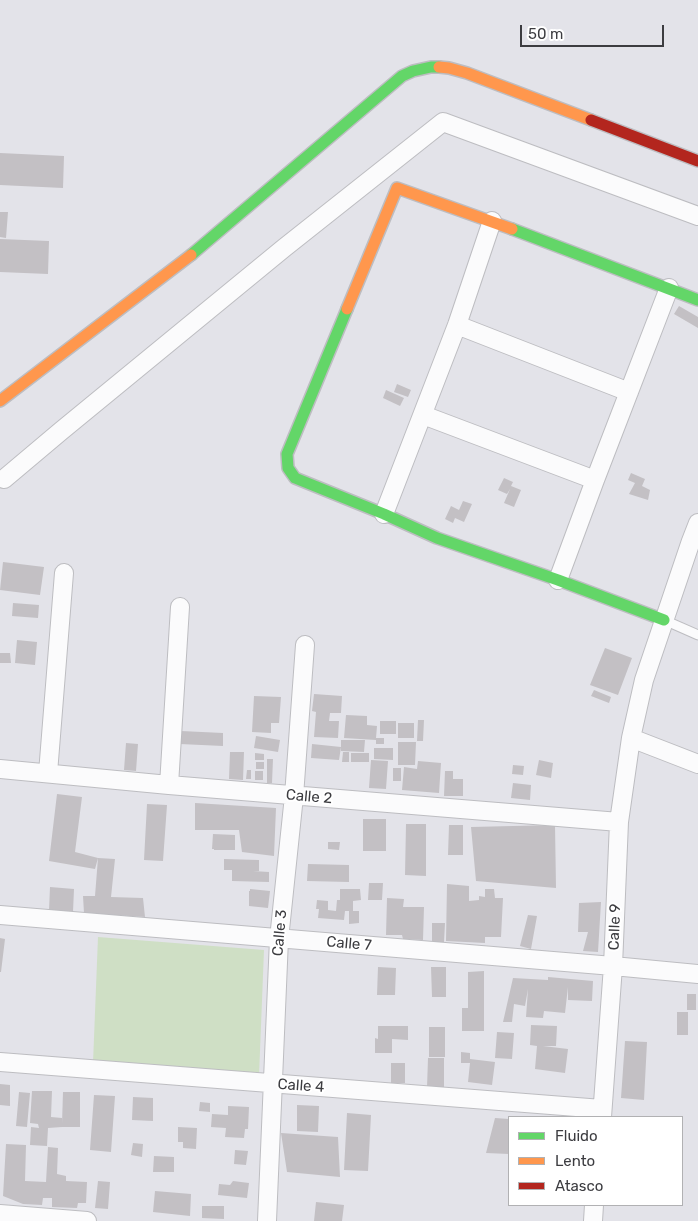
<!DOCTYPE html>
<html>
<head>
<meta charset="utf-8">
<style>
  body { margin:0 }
  #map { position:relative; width:698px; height:1221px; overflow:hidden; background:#e3e3e9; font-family:Rubik,sans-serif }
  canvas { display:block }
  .legend { position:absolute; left:508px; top:1116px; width:175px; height:90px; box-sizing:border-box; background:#fff; border:1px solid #b1b1b3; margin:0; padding:6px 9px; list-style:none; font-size:15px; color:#3c3c40 }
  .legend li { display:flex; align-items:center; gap:10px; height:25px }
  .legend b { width:25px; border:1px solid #b1b1b3 }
  .scale { position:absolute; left:520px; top:25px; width:144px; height:22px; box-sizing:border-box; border:2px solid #3c3c40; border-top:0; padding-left:6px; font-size:15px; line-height:18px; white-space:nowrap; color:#3c3c40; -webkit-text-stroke:4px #fff; paint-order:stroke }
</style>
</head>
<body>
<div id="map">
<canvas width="698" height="1221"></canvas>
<ul class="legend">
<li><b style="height:6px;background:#63d668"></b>Fluido</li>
<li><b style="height:6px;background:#ff974d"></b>Lento</li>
<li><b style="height:6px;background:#b3261e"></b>Atasco</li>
</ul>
<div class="scale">50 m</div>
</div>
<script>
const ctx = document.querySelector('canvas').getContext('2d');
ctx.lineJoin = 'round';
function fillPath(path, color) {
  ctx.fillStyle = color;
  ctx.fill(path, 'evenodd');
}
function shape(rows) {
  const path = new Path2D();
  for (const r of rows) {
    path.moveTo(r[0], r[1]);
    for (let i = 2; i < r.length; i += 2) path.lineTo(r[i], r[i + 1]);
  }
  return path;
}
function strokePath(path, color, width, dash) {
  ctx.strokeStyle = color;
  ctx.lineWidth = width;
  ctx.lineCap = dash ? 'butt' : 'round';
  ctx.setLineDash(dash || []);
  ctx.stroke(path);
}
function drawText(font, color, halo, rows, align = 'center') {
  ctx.font = font + ' Rubik,sans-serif';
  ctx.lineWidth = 4;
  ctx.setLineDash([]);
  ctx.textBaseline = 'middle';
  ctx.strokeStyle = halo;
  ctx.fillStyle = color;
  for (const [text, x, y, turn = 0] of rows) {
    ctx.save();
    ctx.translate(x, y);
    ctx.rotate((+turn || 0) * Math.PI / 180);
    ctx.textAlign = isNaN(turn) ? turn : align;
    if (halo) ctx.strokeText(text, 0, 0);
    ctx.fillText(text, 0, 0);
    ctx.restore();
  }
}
fillPath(shape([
  [98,937,264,950,259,1076,93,1063]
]), '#cfdfc5');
fillPath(shape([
  [0,153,64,156,63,188,0,185],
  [0,212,8,212,6,238,0,237],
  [0,239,49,241,48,274,0,272],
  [679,306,698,317,698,328,674,314],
  [397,384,411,390,408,397,394,392],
  [386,390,404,398,400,406,383,398],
  [631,473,645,479,642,486,650,490,648,500,629,494,635,483,628,480],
  [504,478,513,482,511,486,521,490,514,507,504,503,510,489,507,494,498,490],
  [463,501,472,504,464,522,455,518,453,523,445,519,451,506,459,510],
  [3,562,44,567,40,595,0,590],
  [13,603,39,605,38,618,12,616],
  [17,640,37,642,35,665,15,663],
  [605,648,632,658,618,695,590,685],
  [0,653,10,653,11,663,0,663],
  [594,690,611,697,609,703,591,696],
  [314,694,342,696,341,713,330,713,329,721,339,721,338,738,314,737,316,712,312,711],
  [254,696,281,697,279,723,271,723,271,733,252,732],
  [346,715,367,716,367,725,377,726,376,738,384,738,384,744,376,744,376,740,344,738],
  [418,720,424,720,423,741,417,741],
  [380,721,396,721,396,734,380,734],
  [398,723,414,723,414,738,398,738],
  [181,731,223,733,223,746,180,744],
  [256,736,280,740,278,752,254,748],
  [341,740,365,740,364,752,341,751],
  [398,742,416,742,415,765,398,765],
  [126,743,138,744,136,771,124,770],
  [312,744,341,747,339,760,311,758],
  [374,748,393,748,393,760,374,759],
  [230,752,244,752,243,780,229,779],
  [343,752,349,752,349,762,342,762],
  [255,753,264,754,264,760,255,760],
  [351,753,369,753,369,762,351,762],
  [267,759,273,759,272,783,267,783],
  [371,760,388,761,386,789,369,788],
  [539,760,553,763,551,778,536,775],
  [418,761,441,763,439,793,402,790,404,767,417,769],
  [256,762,264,762,264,769,256,769],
  [513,765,524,766,523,775,512,774],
  [393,768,401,768,401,781,393,781],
  [247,770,251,770,251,779,246,779],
  [255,771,263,771,263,780,255,780],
  [445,771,453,771,453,779,463,779,463,796,444,796],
  [513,783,531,785,530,800,511,798],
  [57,794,82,797,75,852,98,858,95,869,49,861],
  [195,803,276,808,274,856,242,852,239,830,195,830],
  [147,804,167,805,163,861,144,860],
  [363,819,386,819,386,851,363,851],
  [406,824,426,824,426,876,405,875],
  [449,825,463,825,463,855,448,855],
  [555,825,556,888,476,881,471,827],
  [213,834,235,835,235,850,214,850,214,849,212,849],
  [328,842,340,842,339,850,328,849],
  [98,858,115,859,111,897,143,898,145,917,84,913,83,896,95,896],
  [224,859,259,860,259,871,253,871,269,872,269,882,232,881,232,870,224,870],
  [308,864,349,865,349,882,307,881],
  [369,883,383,883,382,900,368,900],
  [447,884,469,886,469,901,479,900,479,896,485,897,485,889,494,889,495,898,503,898,501,937,485,937,485,943,446,941],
  [50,887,74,889,73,912,49,911],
  [250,889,270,891,268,908,249,906,249,891,250,891],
  [340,889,360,889,361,900,353,901,353,911,359,911,359,923,349,924,349,911,345,911,344,920,318,918,319,909,316,909,317,900,328,901,328,910,336,911,337,900,340,900],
  [387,898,404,899,403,907,424,907,423,940,403,939,402,935,386,935],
  [601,902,598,952,583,951,588,932,578,932,579,903],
  [528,915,537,916,531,949,520,946],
  [432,923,445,923,444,942,432,942],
  [0,938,5,939,1,972,0,972],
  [378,967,396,968,395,995,377,995],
  [431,967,446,967,446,997,432,997],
  [484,971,484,1031,462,1031,462,1008,468,1008,468,972],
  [548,977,593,981,592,1001,568,1000,568,987,565,1013,544,1011,543,1018,526,1017,528,989,525,1006,514,1004,512,1022,503,1022,513,978,548,980],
  [687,994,696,994,696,1010,687,1010],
  [677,1012,688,1012,688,1035,677,1035],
  [531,1025,557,1026,556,1046,543,1046,568,1049,565,1073,535,1069,537,1046,530,1045],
  [378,1026,408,1026,408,1040,392,1039,392,1053,375,1053,375,1038,378,1039],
  [429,1027,445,1027,445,1057,429,1057],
  [497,1032,514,1033,512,1059,495,1058],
  [625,1041,647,1042,644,1100,621,1098],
  [461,1052,470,1053,470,1059,495,1062,492,1085,468,1082,470,1063,461,1063],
  [428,1058,444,1058,444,1088,427,1088],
  [391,1063,405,1063,405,1083,391,1083],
  [0,1084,10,1085,10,1106,0,1105],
  [32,1091,52,1091,51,1117,62,1118,62,1124,63,1092,80,1092,80,1127,62,1127,48,1128,47,1146,30,1145,31,1127,39,1128,38,1124,30,1123],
  [19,1092,30,1093,27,1127,16,1126],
  [94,1095,115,1096,111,1152,90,1150],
  [133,1097,153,1098,153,1121,132,1120],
  [200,1102,210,1103,210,1112,199,1111],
  [297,1105,319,1106,318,1132,297,1131],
  [228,1106,249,1107,248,1129,245,1129,244,1138,225,1137,226,1128,211,1127,212,1114,228,1115],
  [347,1113,371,1115,368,1171,344,1170],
  [495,1118,509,1119,509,1154,486,1153],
  [178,1127,197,1128,196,1149,183,1148,183,1142,178,1142],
  [281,1133,338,1137,340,1177,287,1172],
  [133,1143,143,1144,142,1157,131,1155],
  [6,1144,26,1145,25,1181,46,1182,48,1147,58,1148,57,1174,66,1176,66,1181,87,1182,86,1203,78,1203,77,1208,52,1207,52,1198,43,1198,42,1205,23,1204,3,1196],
  [235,1150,248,1151,246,1165,234,1164],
  [154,1156,174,1157,174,1172,153,1172],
  [98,1181,110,1182,108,1209,95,1208],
  [233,1181,249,1183,247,1198,218,1195,219,1184,230,1185],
  [155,1191,191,1194,190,1216,153,1212],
  [316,1202,344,1205,342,1221,314,1221],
  [202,1206,224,1206,224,1219,202,1218]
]), '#c3c0c4');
const lane = shape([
  [664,620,698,635]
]);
const street = shape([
  [457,325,629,392],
  [423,415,595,480],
  [4,479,61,431,284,248,443,122,698,216],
  [384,514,457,325,492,221],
  [558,580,595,480,669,288],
  [631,738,698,764],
  [0,769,169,785,619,822],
  [48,773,64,573],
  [169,785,180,607],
  [0,915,613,966,698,974],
  [0,1062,602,1109],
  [602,1117,613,966,619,822,631,738,644,680,691,541,698,523],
  [0,1214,87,1221],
  [267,1221,279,939,294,796,305,645],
  [593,1221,594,1205]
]);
const fast = shape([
  [512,229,698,300],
  [191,255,402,76,413,71,431,67,439,67],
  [347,309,287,454,288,468,295,478,384,514,437,538,558,580,664,620]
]);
const slow = shape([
  [439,67,449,68,467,73,591,120],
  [347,309,397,188,512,229],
  [0,401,191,255]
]);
const jam = shape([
  [591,120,698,161]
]);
strokePath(lane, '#bdbdc1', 11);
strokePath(street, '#bdbdc1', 20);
strokePath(fast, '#bdbdc1', 14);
strokePath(slow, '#bdbdc1', 14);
strokePath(jam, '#bdbdc1', 14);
strokePath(lane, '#fbfbfc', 9);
strokePath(street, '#fbfbfc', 18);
strokePath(fast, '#63d668', 11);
strokePath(slow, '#ff974d', 11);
strokePath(jam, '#b3261e', 11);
drawText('15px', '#3c3c40', '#fff', [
  ["Calle 2",309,797,5],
  ["Calle 9",615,927,-88],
  ["Calle 3",280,933,-85],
  ["Calle 7",349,944,5],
  ["Calle 4",301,1086,4]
]);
</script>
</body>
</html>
